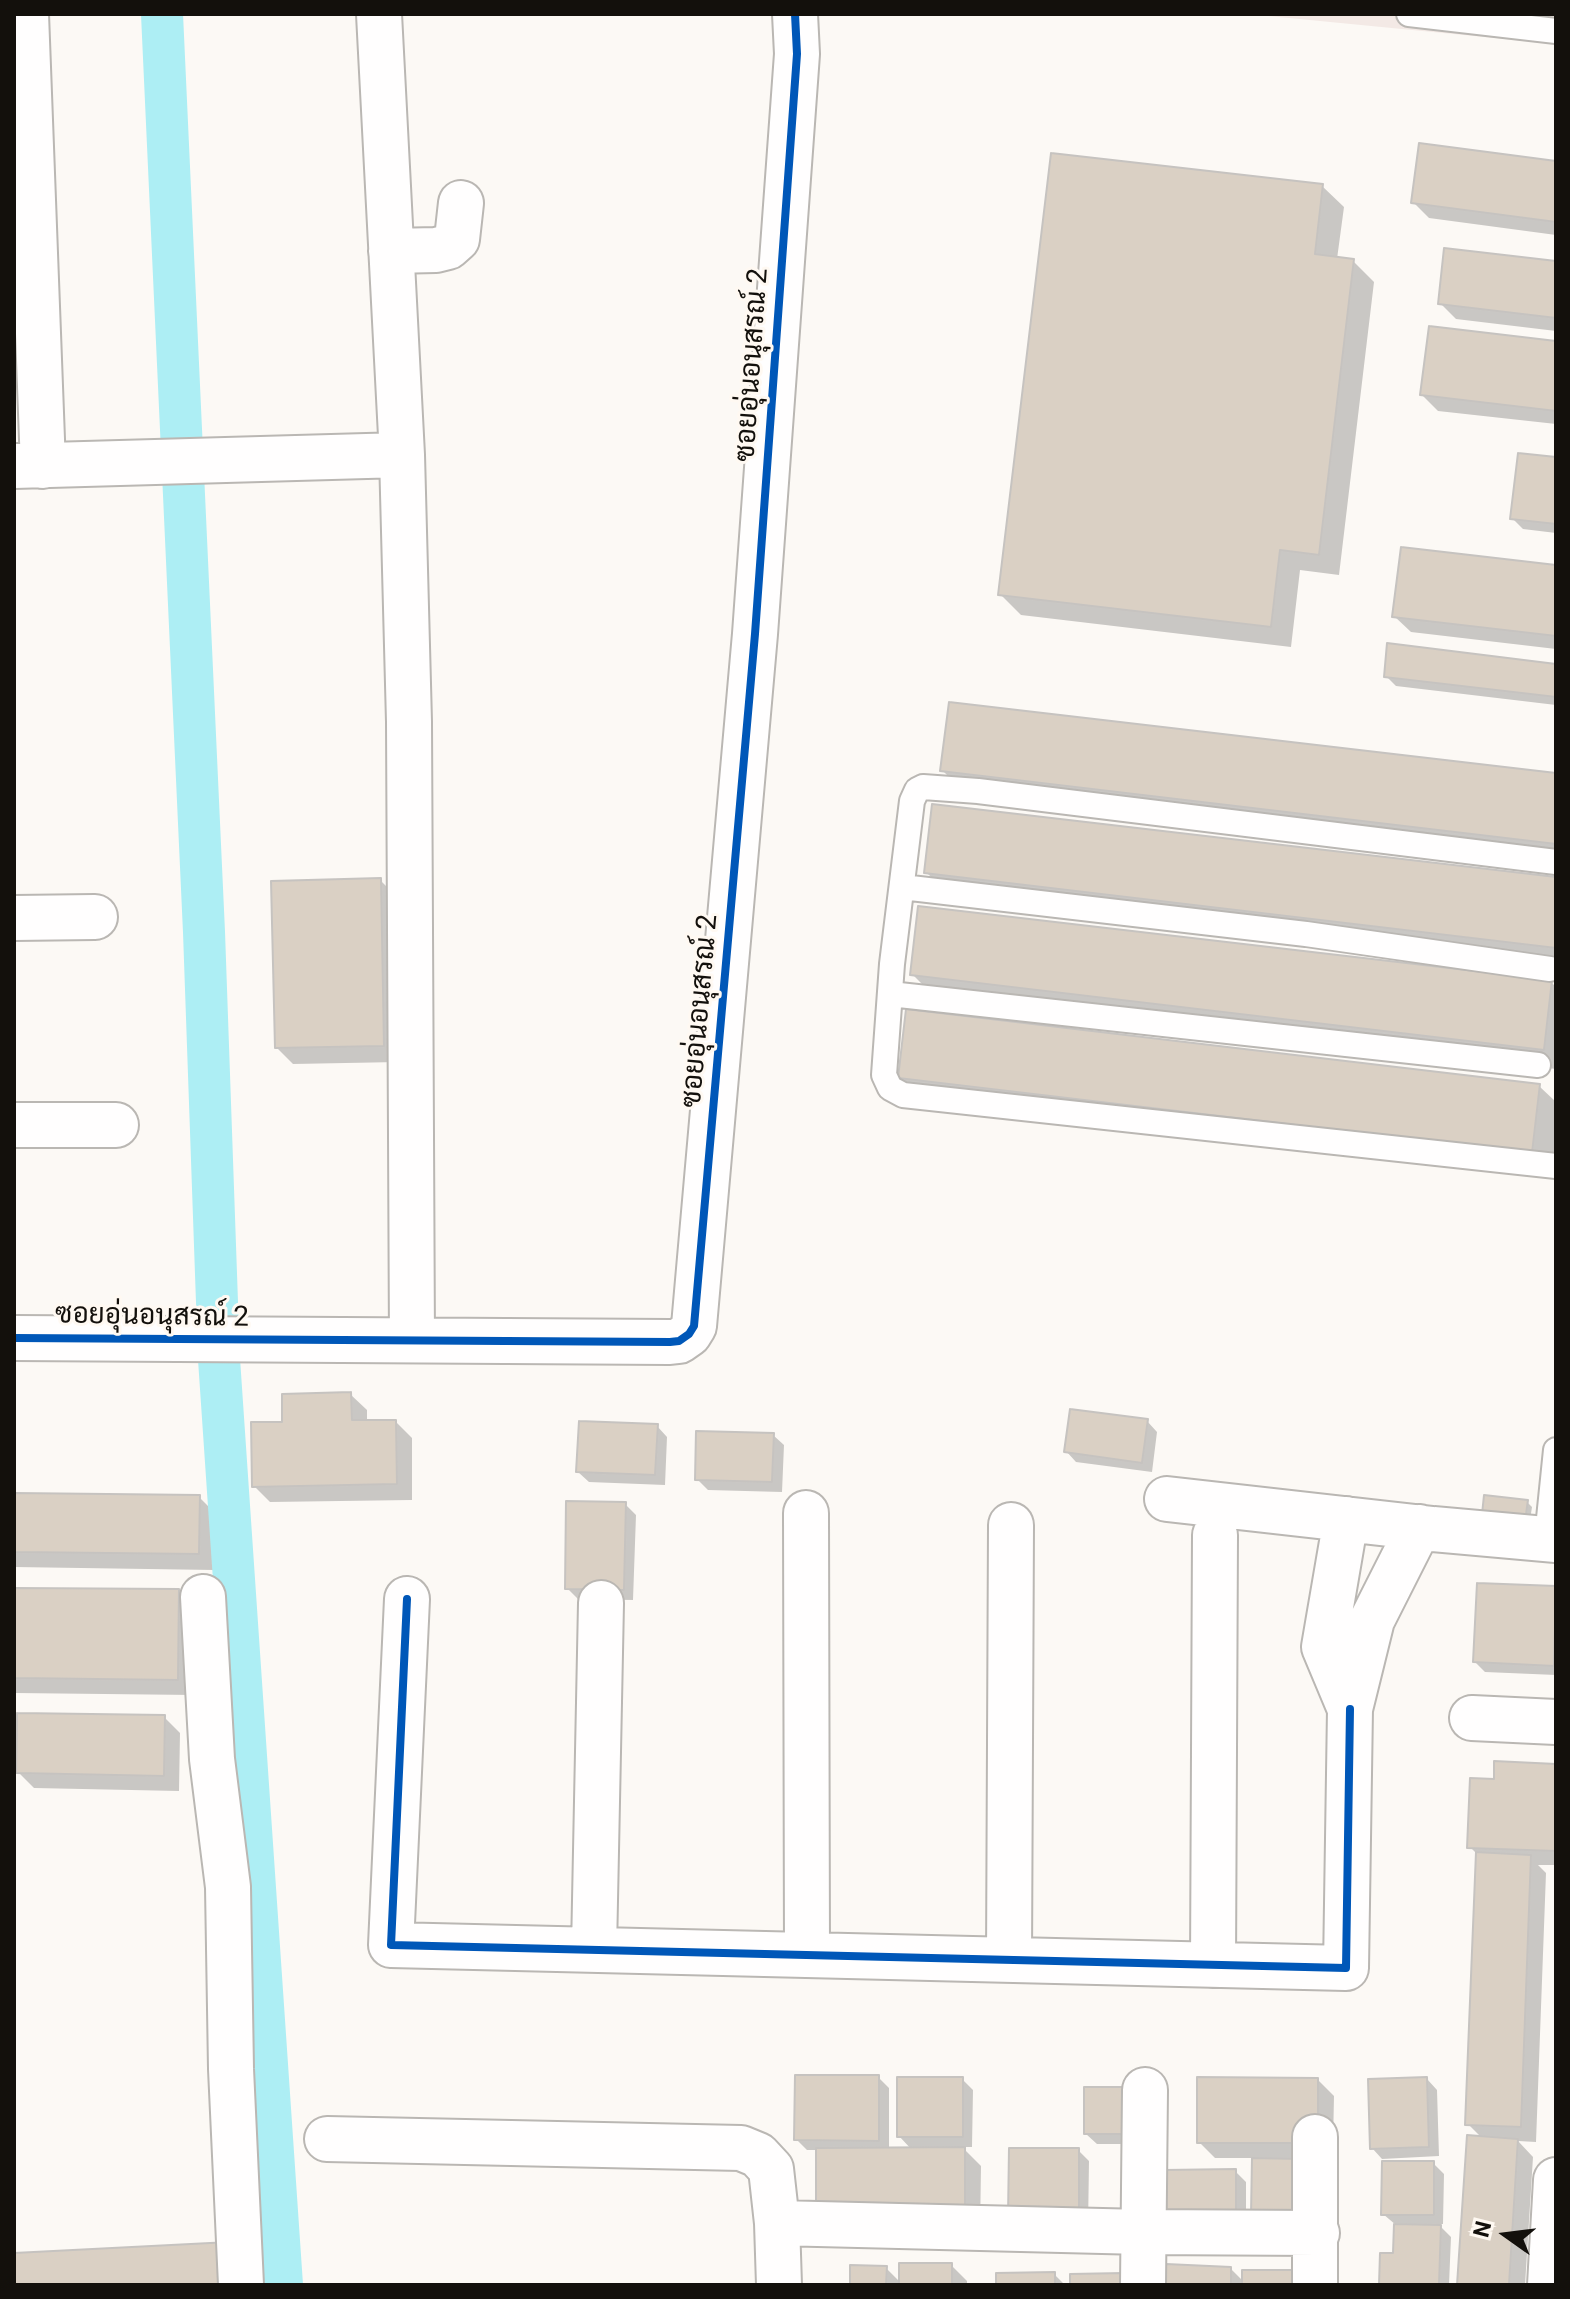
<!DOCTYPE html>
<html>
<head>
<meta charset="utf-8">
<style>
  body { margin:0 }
  #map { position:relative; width:1570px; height:2299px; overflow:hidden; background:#fcf9f5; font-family:Roboto,sans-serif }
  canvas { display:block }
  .frame { position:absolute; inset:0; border:16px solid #13100c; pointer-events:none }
  .north { position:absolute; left:1466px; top:2195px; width:80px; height:80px; -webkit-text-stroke:6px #fff9f2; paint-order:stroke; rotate:284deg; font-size:22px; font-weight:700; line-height:32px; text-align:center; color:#13100c }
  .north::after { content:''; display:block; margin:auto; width:28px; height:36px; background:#13100c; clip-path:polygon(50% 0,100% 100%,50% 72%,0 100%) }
</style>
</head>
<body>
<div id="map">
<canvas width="1570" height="2299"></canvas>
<div class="frame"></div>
<div class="north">N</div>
</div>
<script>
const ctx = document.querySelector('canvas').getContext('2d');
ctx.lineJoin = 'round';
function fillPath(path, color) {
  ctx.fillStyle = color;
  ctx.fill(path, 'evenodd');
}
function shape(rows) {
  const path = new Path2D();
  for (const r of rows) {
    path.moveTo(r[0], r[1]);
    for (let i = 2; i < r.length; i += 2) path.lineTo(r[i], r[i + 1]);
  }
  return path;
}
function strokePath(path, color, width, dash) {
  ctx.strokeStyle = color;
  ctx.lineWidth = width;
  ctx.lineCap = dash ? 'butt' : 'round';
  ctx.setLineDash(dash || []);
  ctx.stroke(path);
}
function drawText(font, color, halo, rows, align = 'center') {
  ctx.font = font + ' Roboto,Sarabun,sans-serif';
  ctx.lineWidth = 6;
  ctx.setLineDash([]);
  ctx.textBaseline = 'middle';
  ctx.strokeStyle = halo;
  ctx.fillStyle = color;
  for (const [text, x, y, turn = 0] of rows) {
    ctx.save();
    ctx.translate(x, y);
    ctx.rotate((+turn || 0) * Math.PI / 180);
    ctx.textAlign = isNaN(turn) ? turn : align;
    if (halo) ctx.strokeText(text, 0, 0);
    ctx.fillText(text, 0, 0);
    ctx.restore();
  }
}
fillPath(shape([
  [1248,14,1556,14,1556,44]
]), '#f3e9e5');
fillPath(shape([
  [1556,163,1556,235,1429,218,1413,202],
  [1322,186,1344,207,1337,259,1353,261,1374,282,1339,575,1300,570,1291,647,1021,615,1000,594],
  [1556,263,1556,331,1456,319,1440,303],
  [1556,343,1556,424,1438,411,1422,395],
  [1556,459,1556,533,1523,529,1512,518],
  [1556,567,1556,649,1411,632,1394,616],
  [1556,666,1556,705,1396,686,1386,676],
  [942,770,1556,775,1556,861,963,791],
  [926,872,1556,879,1556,966,948,894],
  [380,880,396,896,399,1062,293,1064,277,1048],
  [912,974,1551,982,1556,987,1556,1069,933,995],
  [900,1077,1539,1086,1556,1102,1556,1142,1552,1173,921,1098],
  [350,1394,367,1410,367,1422,396,1422,412,1438,412,1500,270,1502,254,1486,284,1424],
  [1147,1421,1157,1432,1152,1472,1076,1462,1066,1451],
  [657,1426,667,1437,665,1485,589,1482,578,1472],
  [773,1435,784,1445,782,1492,708,1490,697,1479],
  [14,1495,199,1497,215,1513,214,1570,14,1567],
  [1527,1502,1532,1507,1528,1533,1488,1528],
  [625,1504,636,1515,633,1600,578,1599,567,1588],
  [1479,1585,1556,1588,1556,1675,1485,1672,1475,1662],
  [14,1590,179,1592,195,1608,194,1695,14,1693],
  [164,1717,180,1733,179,1791,34,1788,18,1772],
  [1556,1766,1556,1865,1538,1865,1546,1873,1536,2142,1518,2141,1533,2157,1525,2285,1459,2285,1482,2138,1468,2124,1478,1855,1470,1847,1496,1781],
  [878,2077,889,2088,889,2150,912,2150,899,2136,962,2079,973,2090,972,2147,962,2147,981,2166,980,2233,818,2150,807,2150,796,2139],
  [1427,2079,1437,2090,1439,2156,1382,2159,1372,2148],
  [1318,2080,1334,2096,1333,2144,1313,2171,1254,2158,1215,2158,1199,2142],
  [1086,2089,1143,2144,1097,2144,1086,2134],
  [1011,2150,1078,2150,1089,2161,1088,2228],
  [1433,2163,1444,2174,1443,2224,1438,2224,1451,2237,1449,2285,1381,2285,1395,2255,1396,2225,1383,2214],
  [1235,2171,1246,2182,1246,2234,1178,2234],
  [951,2265,967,2281,967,2285,852,2285,886,2268,901,2283],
  [1231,2269,1244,2282,1307,2285,1168,2285],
  [1054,2274,1065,2285,998,2285]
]), '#0003');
strokePath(shape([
  [162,14,204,932,219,1359,282,2285]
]), '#adeef4', 42);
const building = shape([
  [1419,143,1556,161,1556,222,1411,203,1419,143],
  [1051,153,1323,184,1315,254,1354,259,1319,555,1280,550,1271,627,998,595,1051,153],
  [1444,248,1556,261,1556,318,1438,304,1444,248],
  [1429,326,1556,341,1556,411,1420,395,1429,326],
  [1518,453,1556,457,1556,524,1510,519,1518,453],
  [1401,547,1556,565,1556,636,1392,617,1401,547],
  [1387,643,1556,664,1556,697,1384,677,1387,643],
  [949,702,1556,773,1556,844,940,771,949,702],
  [932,804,1556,877,1556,948,924,873,932,804],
  [381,878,384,1046,275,1048,271,881,381,878],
  [918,906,1552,980,1544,1050,910,975,918,906],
  [906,1009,1540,1084,1532,1153,898,1078,906,1009],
  [351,1392,352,1420,396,1420,397,1484,252,1487,251,1422,282,1422,282,1394,351,1392],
  [1070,1409,1148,1419,1142,1463,1064,1452,1070,1409],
  [579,1421,658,1424,655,1475,576,1472,579,1421],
  [696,1431,774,1433,772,1482,695,1480,696,1431],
  [14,1493,200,1495,199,1554,14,1552,14,1493],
  [1484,1495,1528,1500,1524,1529,1481,1524,1484,1495],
  [566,1501,626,1502,624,1590,565,1589,566,1501],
  [1477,1583,1556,1586,1554,1666,1473,1662,1477,1583],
  [14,1588,179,1589,178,1680,14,1678,14,1588],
  [17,1713,165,1715,164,1776,16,1773,17,1713],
  [1494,1761,1556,1764,1556,1851,1467,1848,1470,1778,1494,1779,1494,1761],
  [1476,1852,1531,1855,1521,2127,1465,2125,1476,1852],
  [795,2075,879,2075,879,2141,794,2140,795,2075],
  [897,2077,963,2077,963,2137,897,2137,897,2077],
  [1197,2077,1318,2078,1318,2128,1297,2143,1197,2143,1197,2077],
  [1427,2077,1429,2147,1370,2149,1368,2079,1427,2077],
  [1084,2087,1133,2087,1133,2134,1084,2134,1084,2087],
  [1467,2135,1518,2139,1509,2285,1457,2285,1467,2135],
  [965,2147,965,2218,816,2219,816,2148,965,2147],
  [1009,2148,1079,2148,1079,2218,1008,2217,1009,2148],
  [1252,2158,1303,2159,1302,2216,1251,2215,1252,2158],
  [1382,2161,1434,2161,1434,2215,1381,2215,1382,2161],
  [1236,2169,1236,2224,1165,2225,1165,2170,1236,2169],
  [1394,2224,1441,2225,1439,2285,1379,2285,1380,2253,1393,2253,1394,2224],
  [230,2242,232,2285,14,2285,14,2253,230,2242],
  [899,2263,952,2263,952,2285,899,2285,899,2263],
  [1166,2264,1231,2267,1231,2285,1166,2285,1166,2264],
  [850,2265,887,2266,886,2285,850,2285,850,2265],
  [1242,2270,1297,2270,1297,2285,1242,2285,1242,2270],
  [1055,2272,1055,2285,996,2285,996,2273,1055,2272],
  [1124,2273,1124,2285,1070,2285,1070,2274,1124,2273]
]);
fillPath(building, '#dad0c4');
strokePath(building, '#c6c3c0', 2);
const service = shape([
  [1409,14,1556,31],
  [1556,862,978,791,923,787,917,790,912,801,892,964,884,1075,890,1088,903,1095,1556,1166],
  [902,887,1306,934,1550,969],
  [890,994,1538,1065],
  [1547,1538,1556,1450]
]);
const minor = shape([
  [26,14,43,466],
  [379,14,402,455,409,722,412,1340],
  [391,251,436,250,448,247,457,239,461,203],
  [14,466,402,455],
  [14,918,95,917],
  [14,1125,116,1125],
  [14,1338,670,1342,679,1341,689,1334,694,1326,755,634,797,54,795,14],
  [1167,1499,1433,1529,1556,1540],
  [806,1513,807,1955],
  [1346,1519,1324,1647,1350,1709,1372,1620,1419,1527],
  [203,1597,212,1759,228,1887,231,2069,241,2285],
  [407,1599,391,1945,1346,1968,1350,1709],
  [1472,1718,1556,1722],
  [594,1950,601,1603],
  [1009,1960,1011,1525],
  [1213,1965,1215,1535],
  [1315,2137,1315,2285],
  [327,2139,741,2148,758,2155,771,2169,777,2223],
  [779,2285,777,2223,1143,2232,1317,2233],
  [1143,2285,1145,2090],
  [1550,2285,1556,2180]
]);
strokePath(service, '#bab7b3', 28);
strokePath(minor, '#bab7b3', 48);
strokePath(service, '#fffefe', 24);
strokePath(minor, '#fffefe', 44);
strokePath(shape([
  [14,1338,670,1342,679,1341,689,1334,694,1326,755,634,797,54,795,14],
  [407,1599,391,1945,1346,1968,1350,1709]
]), '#0057b8', 8);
drawText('28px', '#13100c', '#fff9f2', [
  ["ซอยอุ่นอนุสรณ์ 2",753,365,-86],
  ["ซอยอุ่นอนุสรณ์ 2",701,1011,-85],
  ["ซอยอุ่นอนุสรณ์ 2",152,1317,1]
]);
</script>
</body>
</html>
